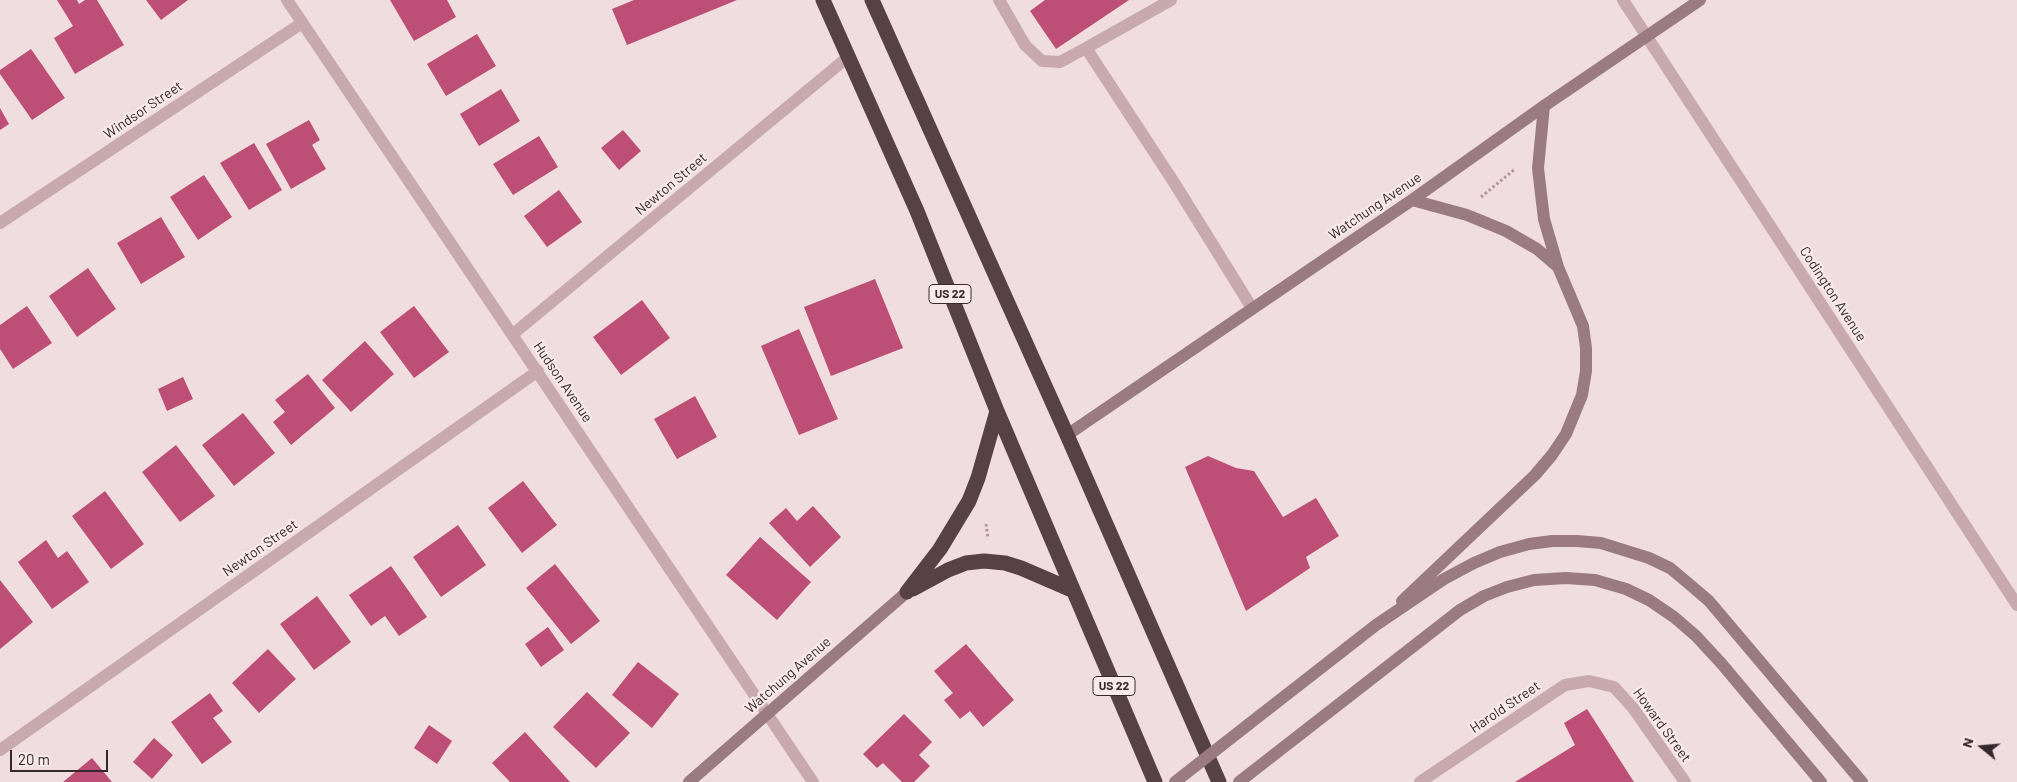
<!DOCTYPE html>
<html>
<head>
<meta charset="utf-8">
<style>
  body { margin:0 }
  #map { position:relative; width:2017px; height:782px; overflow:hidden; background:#f0dddf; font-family:Barlow,sans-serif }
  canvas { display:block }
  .north { position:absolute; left:1957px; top:722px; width:50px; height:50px; -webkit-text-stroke:4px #f8e9ea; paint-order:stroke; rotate:287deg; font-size:14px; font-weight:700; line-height:20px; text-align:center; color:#36292d }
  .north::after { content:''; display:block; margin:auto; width:18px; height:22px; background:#36292d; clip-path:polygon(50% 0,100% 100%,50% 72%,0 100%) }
  .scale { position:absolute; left:10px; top:750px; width:98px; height:22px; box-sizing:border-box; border:2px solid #36292d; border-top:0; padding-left:6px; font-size:15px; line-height:18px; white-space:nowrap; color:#36292d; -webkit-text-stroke:4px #f8e9ea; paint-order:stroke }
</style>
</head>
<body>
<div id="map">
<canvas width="2017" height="782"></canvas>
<div class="north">N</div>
<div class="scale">20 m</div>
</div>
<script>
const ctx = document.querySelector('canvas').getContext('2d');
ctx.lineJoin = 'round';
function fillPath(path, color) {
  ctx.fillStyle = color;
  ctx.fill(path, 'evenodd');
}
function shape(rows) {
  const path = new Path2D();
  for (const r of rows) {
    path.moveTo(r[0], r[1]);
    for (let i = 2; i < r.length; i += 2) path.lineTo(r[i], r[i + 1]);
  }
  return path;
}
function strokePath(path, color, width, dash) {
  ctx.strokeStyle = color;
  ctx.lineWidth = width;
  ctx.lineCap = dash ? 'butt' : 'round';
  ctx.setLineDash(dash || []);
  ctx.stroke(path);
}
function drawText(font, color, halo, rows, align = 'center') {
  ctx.font = font + ' Barlow,sans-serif';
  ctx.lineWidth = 4.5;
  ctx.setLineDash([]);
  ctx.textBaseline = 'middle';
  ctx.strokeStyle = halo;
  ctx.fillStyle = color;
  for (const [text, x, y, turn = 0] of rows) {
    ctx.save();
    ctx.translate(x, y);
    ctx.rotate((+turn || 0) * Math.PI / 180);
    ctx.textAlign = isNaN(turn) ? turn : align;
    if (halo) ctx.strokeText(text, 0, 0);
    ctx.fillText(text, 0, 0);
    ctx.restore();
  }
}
fillPath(shape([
  [57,0,77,0,79,4,85,0,97,0,124,45,75,74,54,38,73,26],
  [146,0,188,0,161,20],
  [390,0,447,0,456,17,414,41],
  [634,0,737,0,627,45,612,9],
  [1045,0,1129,0,1056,49,1030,11],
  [477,34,496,66,446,96,427,64],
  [31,49,65,98,32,120,0,74,0,70],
  [501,89,520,121,479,146,460,114],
  [0,108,9,124,0,130],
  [309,120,320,140,312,145,326,169,291,189,266,144],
  [623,130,641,151,619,170,601,148],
  [539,136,558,167,513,195,493,164],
  [254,143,282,190,249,210,220,163],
  [204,175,232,217,198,240,170,197],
  [559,190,582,222,547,247,524,216],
  [161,217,185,257,141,284,117,243],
  [88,268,116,309,77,337,49,296],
  [875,279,903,348,831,376,804,307],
  [642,300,670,338,621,375,593,337],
  [27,306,52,343,13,369,0,349,0,325],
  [414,306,449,352,414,378,380,332],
  [799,329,838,419,799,435,761,346],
  [365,341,394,374,351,412,322,380],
  [308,374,335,408,291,445,273,422,285,412,275,400],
  [183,377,193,399,167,411,158,389],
  [695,396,717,437,677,459,654,419],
  [243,413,275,453,234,486,202,445],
  [176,445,215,496,180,522,142,472],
  [1208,456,1236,468,1254,471,1283,517,1316,498,1339,536,1306,557,1310,568,1246,611,1185,467],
  [523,481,557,525,522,553,488,508],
  [105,491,144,544,111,569,72,516],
  [813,506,841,537,810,567,769,523,786,508,797,521],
  [458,525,486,565,441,597,413,557],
  [760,537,811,582,777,620,726,575],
  [46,540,58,558,67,551,89,582,52,609,18,562],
  [555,564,600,621,571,644,526,588],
  [391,566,427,617,399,636,385,616,371,626,349,595],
  [0,580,33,622,0,649],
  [317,596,351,642,314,670,280,624],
  [548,627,564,650,541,667,525,644],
  [966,644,1014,700,983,727,970,711,960,719,944,700,953,693,934,671],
  [268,649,296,679,259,713,232,683],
  [638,662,679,694,652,728,612,695],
  [587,692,630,733,596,768,553,727],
  [210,693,223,711,213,718,232,742,202,764,171,722],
  [1587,709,1634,782,1515,782,1575,745,1564,723],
  [904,714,932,742,919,755,930,766,914,782,902,782,883,763,877,768,863,754],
  [429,725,452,741,437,764,414,748],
  [525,732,570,782,510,782,492,763],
  [154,738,173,755,152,779,133,762],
  [92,758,112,782,63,782]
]), '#bd4f76');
strokePath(shape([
  [1481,197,1515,169],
  [986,524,988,539]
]), '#b49499', 3, [2.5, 2.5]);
strokePath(shape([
  [999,0,1025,45,1042,61,1060,62,1086,48],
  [1171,0,1086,48,1175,184,1252,308]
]), '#c8aaae', 12);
strokePath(shape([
  [287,0,813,782],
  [1623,0,2017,605],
  [0,223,302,23],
  [513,334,848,57],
  [0,750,538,371],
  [1420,782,1565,685,1589,681,1614,687,1633,708,1685,782]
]), '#c8aaae', 12);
strokePath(shape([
  [1412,200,1467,215,1506,231,1537,249,1558,267],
  [1067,435,1412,200,1544,106,1700,0],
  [1402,601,1535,475,1552,455,1566,434,1582,395,1586,371,1586,348,1583,326,1558,267,1544,219,1541,194,1538,168,1544,106],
  [1249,724,1376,625,1444,579,1474,563,1500,552,1529,544,1552,541,1577,541,1601,543,1649,558,1670,568,1688,583,1709,601,1862,782],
  [689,782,907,592],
  [1239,782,1460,610,1484,596,1507,587,1534,580,1566,578,1595,580,1626,589,1649,600,1674,617,1696,636,1721,663,1821,782]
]), '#9b7b83', 12);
strokePath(shape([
  [823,0,917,211,997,411,1155,782],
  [872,0,1067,435,1219,782],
  [913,589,948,570,966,563,984,561,1005,563,1021,568,1072,590],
  [907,592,940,549,969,501,978,478,997,411]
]), '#564147', 15);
strokePath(shape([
  [1175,782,1249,724]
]), '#9b7b83', 12);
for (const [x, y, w] of [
  [950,294,42],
  [1114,686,42]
]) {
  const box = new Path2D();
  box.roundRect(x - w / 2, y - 9.5, w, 19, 4);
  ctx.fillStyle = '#f8e9ea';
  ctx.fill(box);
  strokePath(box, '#36292d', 1);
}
drawText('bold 12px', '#36292d', null, [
  ["US 22",950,294],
  ["US 22",1114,686]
]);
drawText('14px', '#36292d', '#f8e9ea', [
  ["Windsor Street",143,110,-34],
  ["Newton Street",671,184,-40],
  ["Watchung Avenue",1375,206,-34],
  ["Codington Avenue",1833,294,57],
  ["Hudson Avenue",563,382,56],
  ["Newton Street",260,548,-35],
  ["Watchung Avenue",788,675,-41],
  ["Harold Street",1505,707,-34],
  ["Howard Street",1662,725,54]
]);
</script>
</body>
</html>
